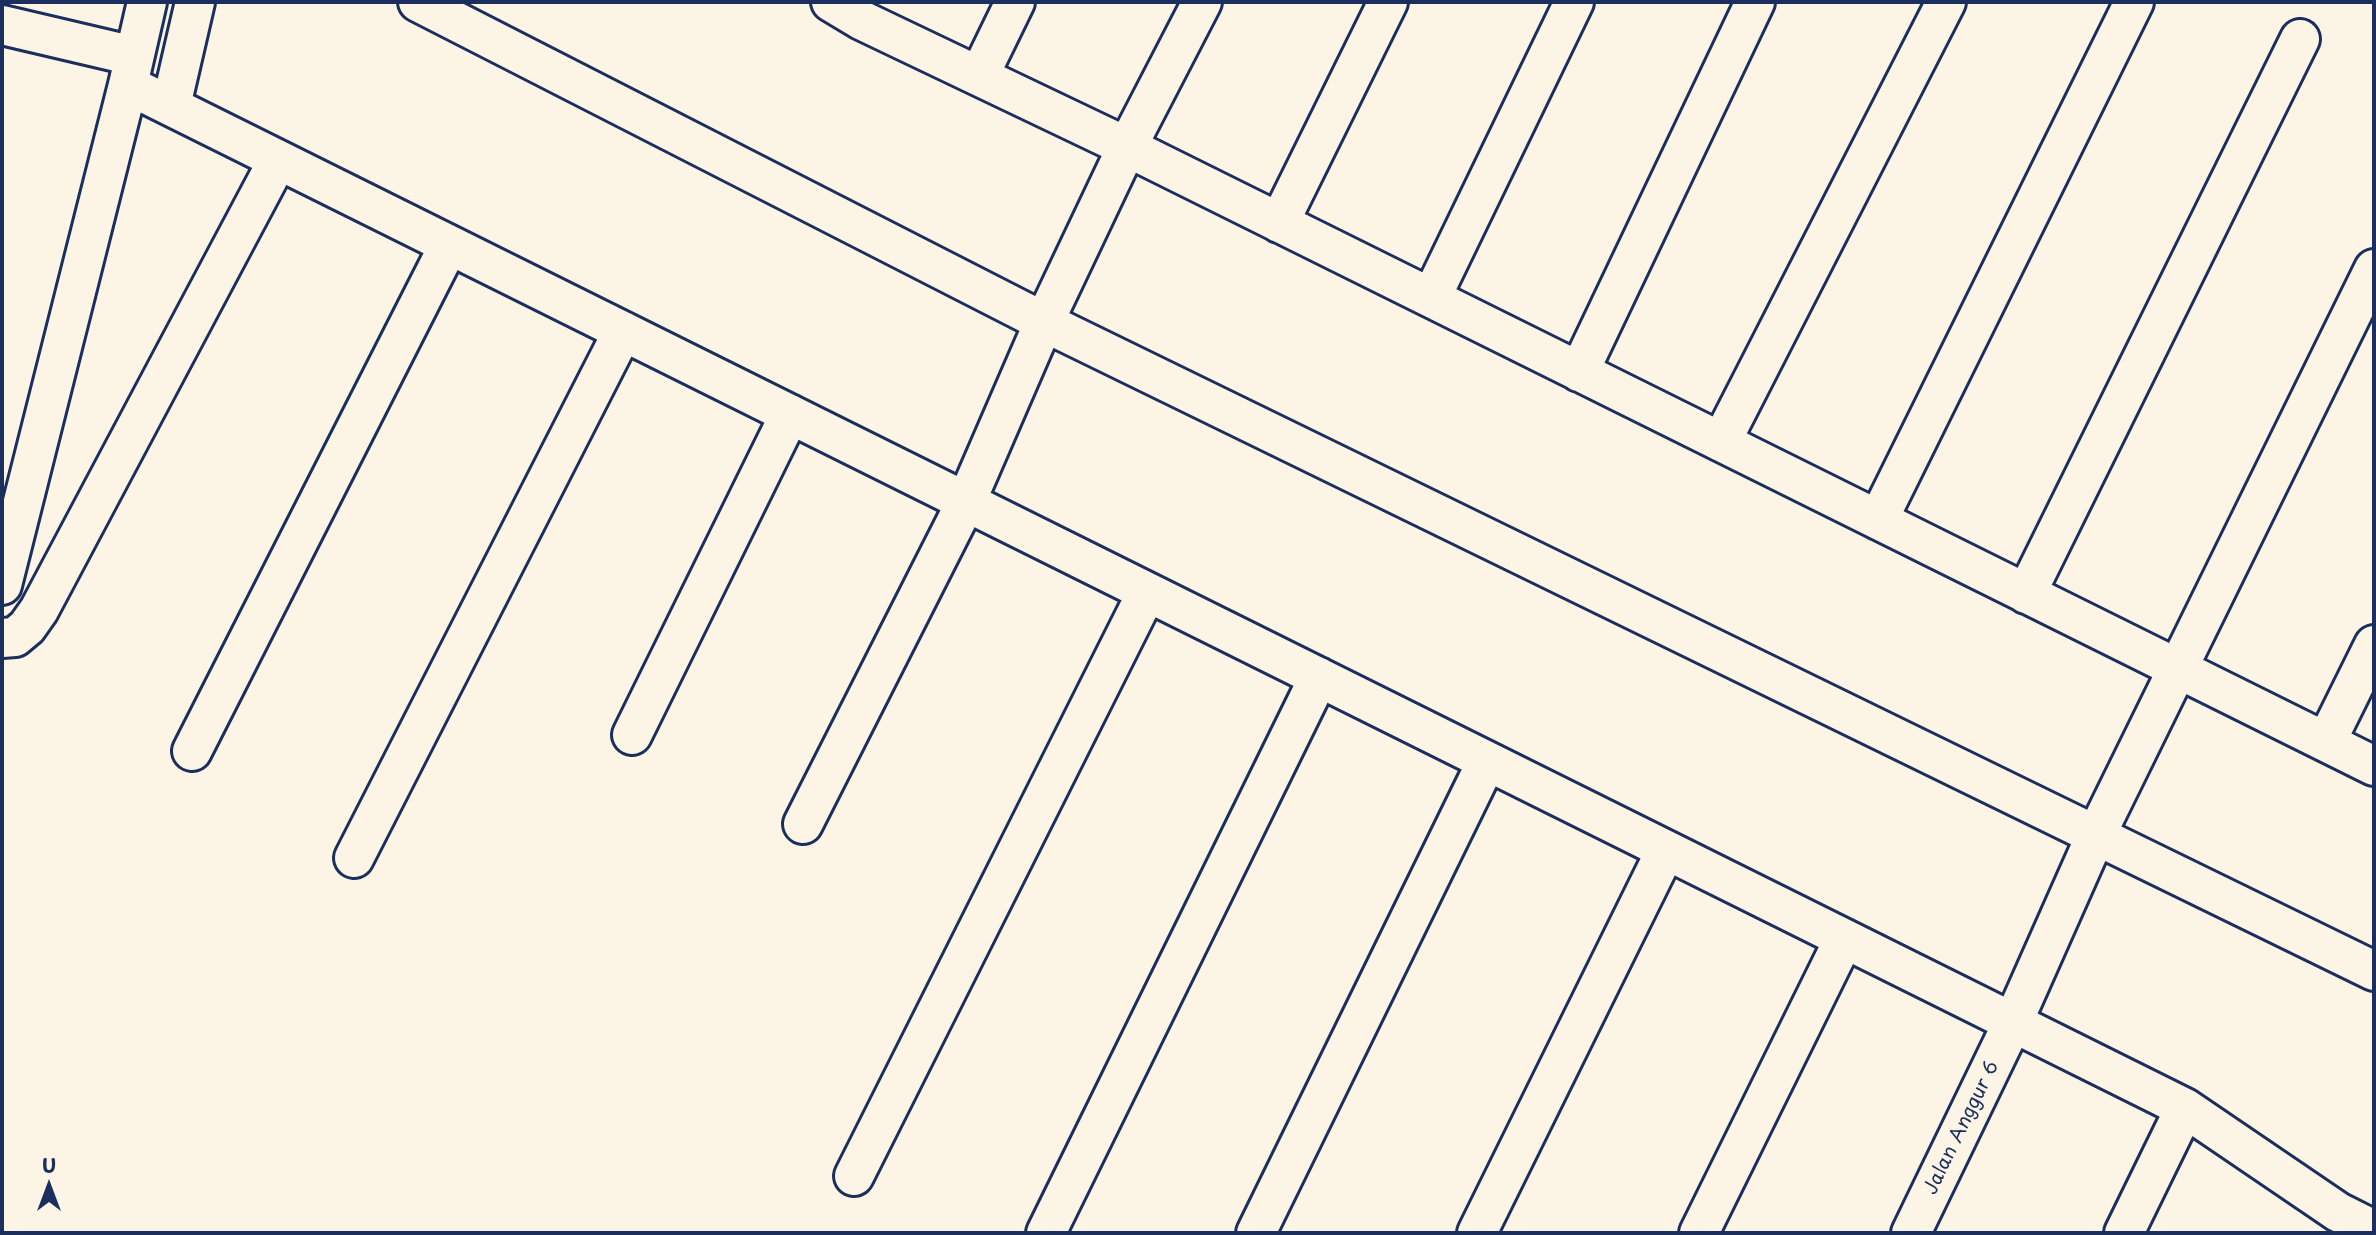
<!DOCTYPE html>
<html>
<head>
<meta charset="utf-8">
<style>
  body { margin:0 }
  #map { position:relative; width:2376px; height:1235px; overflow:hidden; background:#fcf5e5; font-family:"Playpen Sans",sans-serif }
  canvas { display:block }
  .frame { position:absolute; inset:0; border:4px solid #1b2f5e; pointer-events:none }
  .north { position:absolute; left:14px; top:1151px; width:70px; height:70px; -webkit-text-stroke:5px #fcf5e5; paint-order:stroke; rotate:0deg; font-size:19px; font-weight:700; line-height:28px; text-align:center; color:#1b2f5e }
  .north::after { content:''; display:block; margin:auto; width:24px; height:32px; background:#1b2f5e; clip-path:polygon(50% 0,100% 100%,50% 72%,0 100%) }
</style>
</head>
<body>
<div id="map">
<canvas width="2376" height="1235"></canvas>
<div class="frame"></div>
<div class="north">U</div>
</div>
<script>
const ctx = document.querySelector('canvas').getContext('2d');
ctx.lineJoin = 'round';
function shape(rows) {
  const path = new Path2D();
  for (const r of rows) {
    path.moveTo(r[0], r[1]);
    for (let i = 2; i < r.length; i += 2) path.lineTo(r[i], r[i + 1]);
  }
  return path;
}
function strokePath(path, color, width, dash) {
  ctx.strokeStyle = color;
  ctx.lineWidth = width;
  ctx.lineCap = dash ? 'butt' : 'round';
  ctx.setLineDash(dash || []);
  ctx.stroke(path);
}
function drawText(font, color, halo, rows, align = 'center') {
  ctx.font = font + ' "Playpen Sans",sans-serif';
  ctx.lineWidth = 6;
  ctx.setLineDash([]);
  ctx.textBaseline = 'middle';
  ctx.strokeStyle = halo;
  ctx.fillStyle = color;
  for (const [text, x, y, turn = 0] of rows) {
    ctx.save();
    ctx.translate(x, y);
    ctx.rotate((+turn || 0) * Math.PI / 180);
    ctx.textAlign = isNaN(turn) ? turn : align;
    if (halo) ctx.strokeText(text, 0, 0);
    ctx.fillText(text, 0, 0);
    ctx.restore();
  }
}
const minor = shape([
  [418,2,1044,322,2374,971],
  [831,2,861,20,1127,147,2374,766],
  [2,25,134,56],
  [979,76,1015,2],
  [128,85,2185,1108,2338,1212,2374,1230],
  [171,106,195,2],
  [1279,223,1388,2],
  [1431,298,1574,2],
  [1579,372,1755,2],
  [1721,442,1946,2],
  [1878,520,2134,2],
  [2,585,128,85,147,2],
  [2026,594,2300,39],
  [2,638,15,637,27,627,39,610,278,160],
  [632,735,790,414],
  [2326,742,2374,645],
  [192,751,449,245],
  [803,824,966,502,1044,322,1127,147,1202,2],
  [354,858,623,331],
  [854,1176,1147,592],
  [1046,1233,1319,677],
  [1256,1233,1487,761],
  [1477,1233,1666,850],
  [1699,1233,1844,939],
  [1911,1233,2013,1022,2096,835,2374,269],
  [2124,1233,2185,1108]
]);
strokePath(minor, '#1b2f5e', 44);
strokePath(minor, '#fcf5e5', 38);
drawText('19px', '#1b2f5e', '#fcf5e5', [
  ["Jalan Anggur 6",1962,1128,-64]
]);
</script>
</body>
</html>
